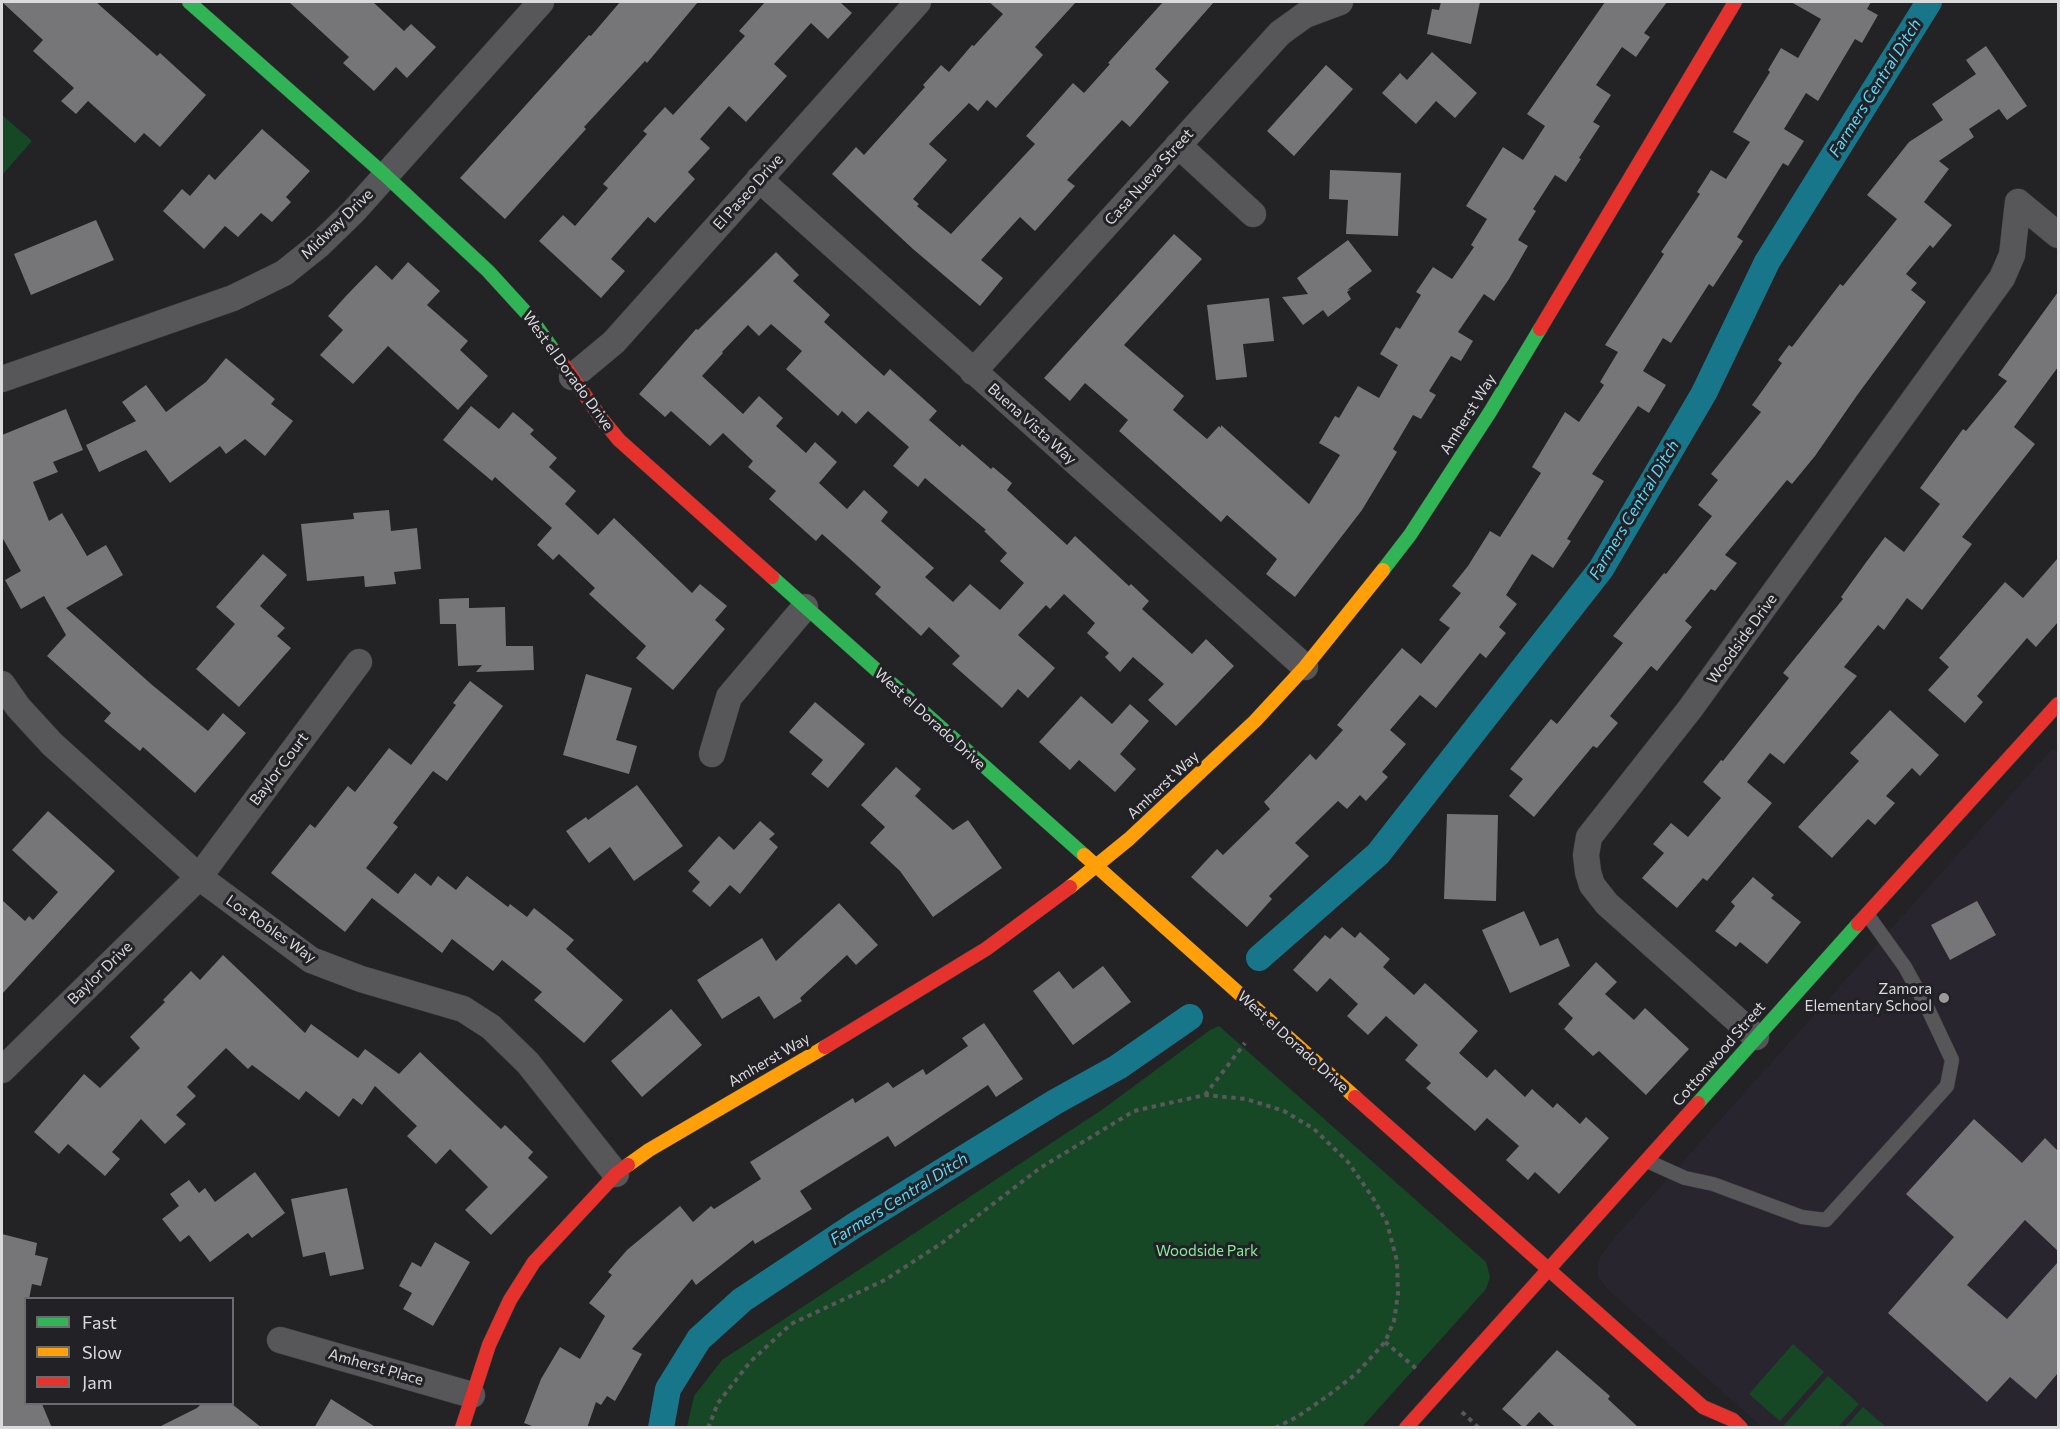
<!DOCTYPE html>
<html>
<head>
<meta charset="utf-8">
<style>
  body { margin:0 }
  #map { position:relative; width:2060px; height:1429px; overflow:hidden; background:#232225; font-family:Commissioner,sans-serif }
  canvas { display:block }
  .frame { position:absolute; inset:0; border:3px solid #dad9dc; pointer-events:none }
  .legend { position:absolute; left:24px; top:1297px; width:210px; height:108px; box-sizing:border-box; background:#222126; border:2px solid #6c6b6f; margin:0; padding:8px 10px; list-style:none; font-size:18px; color:#dad9dc }
  .legend li { display:flex; align-items:center; gap:12px; height:30px }
  .legend b { width:30px; border:2px solid #6c6b6f }
</style>
</head>
<body>
<div id="map">
<canvas width="2060" height="1429"></canvas>
<div class="frame"></div>
<ul class="legend">
<li><b style="height:8px;background:#30b455"></b>Fast</li>
<li><b style="height:8px;background:#ff9f0a"></b>Slow</li>
<li><b style="height:8px;background:#e5322d"></b>Jam</li>
</ul>
</div>
<script>
const ctx = document.querySelector('canvas').getContext('2d');
ctx.lineJoin = 'round';
function fillPath(path, color) {
  ctx.fillStyle = color;
  ctx.fill(path, 'evenodd');
}
function shape(rows) {
  const path = new Path2D();
  for (const r of rows) {
    path.moveTo(r[0], r[1]);
    for (let i = 2; i < r.length; i += 2) path.lineTo(r[i], r[i + 1]);
  }
  return path;
}
function strokePath(path, color, width, dash) {
  ctx.strokeStyle = color;
  ctx.lineWidth = width;
  ctx.lineCap = dash ? 'butt' : 'round';
  ctx.setLineDash(dash || []);
  ctx.stroke(path);
}
function drawText(font, color, halo, rows, align = 'center') {
  ctx.font = font + ' Commissioner,sans-serif';
  ctx.lineWidth = 6;
  ctx.setLineDash([]);
  ctx.textBaseline = 'middle';
  ctx.strokeStyle = halo;
  ctx.fillStyle = color;
  for (const [text, x, y, turn = 0] of rows) {
    ctx.save();
    ctx.translate(x, y);
    ctx.rotate((+turn || 0) * Math.PI / 180);
    ctx.textAlign = isNaN(turn) ? turn : align;
    if (halo) ctx.strokeText(text, 0, 0);
    ctx.fillText(text, 0, 0);
    ctx.restore();
  }
}
fillPath(shape([
  [2053,748,2058,753,2058,1427,1762,1427,1607,1289,1598,1276,1598,1263,1600,1257,1609,1244]
]), '#28252f');
fillPath(shape([
  [2,115,32,141,2,175],
  [1219,1026,1486,1262,1490,1277,1486,1289,1362,1427,687,1427,694,1396,722,1360,1103,1109,1210,1030],
  [1793,1344,1824,1372,1780,1421,1749,1394],
  [1828,1376,1859,1404,1838,1427,1786,1427,1784,1425],
  [1863,1407,1886,1427,1845,1427]
]), '#174825');
strokePath(shape([
  [1259,958,1378,854,1601,569,1704,393,1767,262,1929,2],
  [661,1428,668,1389,699,1339,742,1300,855,1225,1055,1102,1118,1067,1190,1017]
]), '#18768a', 26);
fillPath(shape([
  [2,2,96,2,157,56,160,53,206,95,160,147,144,133,135,143,88,101,76,114,61,101,74,88,33,51,43,40],
  [289,2,373,2,404,31,411,24,436,47,407,78,396,67,374,91,343,63,349,57],
  [620,2,698,2,647,63,645,61,584,127,586,129,505,219,460,178,589,35,591,36],
  [765,2,840,2,852,13,828,39,811,23,774,64,787,76,746,122,729,106,700,139,710,148,688,172,695,179,655,223,648,217,611,259,625,271,601,298,539,241,563,215,575,226,608,188,603,184,647,134,643,131,665,107,673,115,745,36,739,31],
  [989,2,1076,2,1035,47,1043,55,996,108,987,100,978,111,969,103,929,144,947,160,913,199,919,204,917,206,951,234,1035,144,1026,136,1073,83,1084,93,1110,64,1108,63,1163,2,1214,2,1155,69,1169,82,1130,127,1122,120,1097,147,1067,180,1075,186,1035,231,1020,217,981,260,1003,278,980,306,913,249,832,174,856,147,864,155,925,87,923,85,941,65,949,72,972,45,974,46,1003,14],
  [1441,2,1480,2,1471,44,1427,34,1432,9,1439,10],
  [1605,2,1667,2,1644,33,1650,37,1636,57,1622,47,1596,85,1611,95,1593,122,1600,126,1579,158,1581,159,1566,182,1555,175,1533,209,1536,211,1518,240,1528,246,1509,279,1494,301,1484,294,1458,332,1473,341,1461,361,1451,356,1429,391,1436,395,1421,419,1413,415,1393,449,1397,452,1362,510,1295,597,1266,574,1277,559,1227,515,1221,522,1119,431,1128,420,1085,383,1070,401,1044,378,1174,234,1202,259,1124,345,1184,396,1173,410,1207,439,1219,426,1221,428,1221,425,1309,504,1340,455,1319,443,1335,416,1339,418,1358,386,1379,398,1398,365,1380,354,1396,327,1400,329,1421,295,1416,292,1433,267,1452,279,1474,247,1471,245,1487,219,1466,206,1503,147,1523,160,1545,126,1527,114],
  [1791,2,1871,2,1867,9,1878,15,1862,43,1855,39,1818,101,1806,93,1784,129,1804,141,1788,166,1783,163,1737,237,1743,241,1713,287,1709,284,1671,343,1663,338,1643,371,1666,385,1649,413,1638,406,1592,474,1604,481,1567,539,1571,541,1553,568,1532,554,1506,595,1517,604,1499,627,1506,633,1486,658,1480,653,1436,708,1420,695,1390,730,1406,744,1382,772,1388,777,1366,801,1360,795,1347,809,1338,801,1295,843,1309,856,1269,896,1272,899,1247,927,1191,877,1217,849,1223,855,1270,809,1264,802,1310,754,1316,760,1343,730,1337,725,1402,648,1421,664,1450,628,1439,620,1461,593,1452,586,1468,566,1490,531,1500,537,1541,473,1532,467,1565,412,1579,422,1604,385,1600,382,1618,352,1605,345,1664,254,1661,252,1700,194,1697,192,1711,170,1726,179,1750,142,1733,132,1770,72,1768,70,1781,48,1798,58,1821,19],
  [1986,46,2027,106,2007,120,1999,109,1969,129,1974,137,1939,161,1949,169,1924,202,1952,225,1933,248,1930,245,1906,274,1917,283,1911,290,1926,302,1858,394,1815,456,1792,484,1787,480,1725,555,1737,563,1715,591,1711,589,1685,621,1692,627,1657,671,1651,666,1610,716,1618,723,1597,748,1593,746,1534,817,1509,796,1523,779,1510,769,1551,719,1557,724,1623,643,1613,636,1664,573,1666,574,1712,516,1698,505,1718,480,1711,474,1761,412,1752,405,1782,363,1778,360,1789,345,1792,347,1840,284,1843,286,1897,219,1867,195,1909,142,1943,120,1932,104,1976,74,1966,60],
  [1432,52,1477,93,1455,118,1436,101,1416,124,1382,93,1400,73,1407,80],
  [1326,65,1353,89,1294,156,1267,131],
  [262,129,310,171,286,197,291,202,272,222,261,213,238,237,225,226,204,249,163,211,182,189,190,196,209,174,215,180],
  [1330,170,1401,173,1398,236,1346,234,1348,200,1329,199],
  [96,220,114,260,31,295,14,254],
  [1348,240,1372,271,1347,290,1351,289,1347,292,1351,299,1328,317,1323,310,1303,325,1282,297,1308,294,1297,278],
  [776,252,799,275,793,281,830,315,824,322,884,376,890,369,937,411,929,420,960,447,962,444,991,469,993,467,1012,483,1007,490,1067,545,1075,536,1129,586,1131,584,1149,601,1142,609,1192,654,1206,639,1234,666,1176,726,1148,700,1164,684,1133,657,1120,672,1105,657,1109,653,1087,633,1095,623,1064,594,1050,609,1046,605,1018,635,1055,668,1028,698,1018,689,1002,708,952,664,960,656,929,627,921,636,875,594,881,587,848,557,822,534,816,541,769,499,776,491,748,467,753,461,723,433,710,446,671,411,665,417,639,394,696,329,698,330],
  [771,324,802,351,786,369,838,416,842,411,856,424,868,411,909,447,893,466,918,487,925,478,986,530,984,531,1007,553,1000,561,1024,583,1000,610,970,584,953,602,925,577,934,568,881,521,888,512,864,490,847,509,819,483,837,462,815,442,806,453,776,426,783,418,759,396,743,414,702,376,723,353,722,352,748,325,759,336],
  [408,262,440,291,427,305,468,341,460,350,488,376,458,410,388,346,353,384,320,355,343,330,328,316,346,296,376,265,392,280],
  [2058,292,2058,367,2014,427,2035,444,1962,537,1972,544,1922,610,1907,598,1884,630,1878,625,1844,667,1857,676,1784,764,1770,753,1747,782,1772,803,1707,881,1703,878,1677,908,1642,878,1664,853,1653,844,1671,823,1688,837,1721,798,1703,782,1721,760,1723,761,1789,678,1783,673,1843,599,1841,597,1867,561,1885,537,1904,552,1940,504,1920,488,1963,429,1966,431,2007,381,1998,375],
  [1269,298,1274,341,1243,344,1247,377,1216,380,1207,305],
  [226,358,275,399,271,404,293,421,265,456,245,439,226,454,220,446,170,483,146,450,99,472,86,445,136,421,122,402,146,385,166,412,206,382],
  [471,406,499,429,513,412,534,430,530,434,557,458,549,467,576,491,565,504,598,535,614,518,692,593,700,584,727,606,715,620,725,629,673,690,636,658,646,646,589,594,595,588,559,554,553,560,537,545,552,528,495,477,492,481,443,440],
  [66,409,83,450,53,462,58,472,33,482,49,521,62,513,87,556,106,545,123,575,66,608,151,684,208,731,223,713,246,733,195,793,143,747,140,751,104,721,111,713,47,656,66,635,44,596,21,609,5,580,21,571,2,537,2,435],
  [389,510,391,531,417,528,421,569,394,572,396,584,365,587,364,576,307,581,301,524,354,519,353,513],
  [263,554,287,575,260,606,285,628,277,636,291,648,239,707,196,669,235,624,216,607],
  [2058,558,2058,622,2036,647,2027,638,1977,696,1983,702,1965,723,1928,690,1949,667,1939,658,2005,582,2023,598],
  [469,598,469,608,505,607,506,646,533,646,534,670,476,672,482,665,458,666,456,624,440,624,439,599],
  [586,674,632,688,616,740,637,746,629,774,563,755],
  [470,681,503,706,447,781,433,771,393,823,398,827,366,868,398,894,415,873,431,886,438,876,456,890,467,876,508,907,510,904,527,917,534,908,574,940,566,949,623,1000,584,1043,534,1000,542,992,502,960,493,971,452,939,442,953,372,898,345,932,271,873,310,824,315,828,348,786,355,792,389,748,411,765,456,705,453,703],
  [1081,696,1112,724,1130,704,1149,721,1120,754,1136,769,1115,792,1079,760,1070,770,1039,742],
  [815,702,865,744,828,788,811,774,823,760,789,732],
  [1890,710,1939,755,1920,776,1912,768,1886,796,1895,803,1875,825,1868,819,1832,858,1798,827,1859,761,1850,753],
  [896,767,921,789,915,796,953,830,968,820,1002,868,933,917,900,871,870,843,885,827,861,805],
  [637,785,683,846,634,881,610,847,589,863,566,831,586,817,588,820],
  [48,811,115,871,2,994,2,900,25,921,29,916,33,920,58,892,12,850],
  [1447,814,1498,815,1496,901,1444,899],
  [760,821,775,834,769,839,778,847,740,894,730,885,710,907,692,891,700,882,688,871,719,836,734,850],
  [1753,877,1774,895,1771,898,1801,922,1767,964,1740,942,1736,947,1715,931,1735,906,1731,902],
  [1977,901,1996,935,1950,960,1931,925],
  [839,903,878,945,856,965,847,955,800,998,802,1001,774,1019,759,996,722,1019,697,980,762,938,776,961],
  [1524,911,1540,946,1558,938,1570,966,1510,993,1482,930],
  [1342,927,1355,938,1360,932,1390,959,1383,967,1414,995,1425,983,1478,1031,1459,1053,1487,1078,1495,1069,1525,1097,1532,1089,1553,1108,1557,1103,1580,1124,1586,1117,1609,1138,1559,1194,1535,1172,1528,1180,1506,1160,1519,1146,1487,1118,1475,1131,1426,1088,1431,1083,1405,1060,1418,1045,1386,1016,1368,1035,1347,1016,1358,1004,1330,978,1317,992,1293,970,1325,935,1330,939],
  [223,955,305,1033,311,1024,358,1058,365,1049,399,1074,420,1052,501,1129,505,1125,533,1152,528,1158,548,1177,491,1235,465,1210,488,1187,450,1149,436,1164,407,1136,417,1126,375,1086,362,1105,353,1098,339,1117,306,1091,299,1100,252,1065,248,1069,226,1048,187,1087,196,1096,176,1115,186,1124,165,1144,141,1119,112,1152,120,1159,105,1176,68,1144,59,1154,34,1132,84,1074,100,1088,140,1048,130,1037,165,1002,163,1000,191,971,200,980],
  [1596,962,1617,982,1605,994,1634,1020,1645,1008,1689,1049,1646,1095,1599,1051,1593,1056,1564,1029,1573,1018,1558,1004],
  [1103,966,1131,1002,1073,1045,1033,991,1059,971,1073,989],
  [671,1009,702,1045,642,1097,611,1061],
  [984,1023,1023,1079,996,1097,988,1085,895,1147,888,1136,800,1191,812,1209,755,1244,753,1240,696,1285,692,1279,632,1349,642,1354,615,1401,607,1396,601,1405,596,1402,587,1428,537,1428,524,1423,541,1379,560,1347,580,1359,605,1316,589,1303,612,1275,608,1272,627,1250,680,1206,693,1222,711,1206,714,1209,761,1179,750,1162,853,1098,855,1103,888,1082,893,1088,923,1069,926,1075,968,1046,962,1038],
  [1974,1119,2022,1163,2045,1138,2058,1151,2058,1251,2025,1220,1967,1285,2007,1319,2058,1262,2058,1373,2036,1399,2010,1377,1987,1402,1888,1313,1954,1237,1906,1194],
  [255,1172,285,1213,252,1238,248,1233,210,1262,189,1235,180,1242,162,1219,179,1206,170,1194,189,1180,199,1193,205,1188,215,1202],
  [347,1188,364,1269,330,1276,325,1252,303,1257,291,1199],
  [2,1234,37,1243,35,1255,48,1258,41,1286,32,1284,29,1299,26,1299,26,1404,42,1404,52,1428,2,1428],
  [435,1242,470,1262,433,1326,403,1309,412,1293,399,1286,412,1262,421,1267],
  [1557,1350,1610,1396,1608,1399,1639,1428,1556,1428,1539,1412,1524,1428,1502,1409],
  [331,1399,377,1428,314,1428],
  [201,1404,232,1404,262,1428,157,1428,197,1408]
]), '#767578');
const lane = shape([
  [1647,1161,1685,1178,1713,1184,1802,1217,1826,1220,1947,1086,1952,1060,1928,1009,1905,967,1867,914]
]);
const street = shape([
  [1178,145,1253,214],
  [759,179,1305,667],
  [2018,202,2058,235],
  [973,372,1280,33,1305,15,1340,2],
  [572,377,614,342,918,2],
  [2,379,233,298,284,273,319,245,353,212,541,2],
  [2,684,18,707,52,744,199,877,311,960,361,979,463,1009,491,1027,528,1063,616,1174],
  [712,754,729,697,805,607],
  [1756,1037,1607,904,1592,885,1588,872,1586,855,1589,837,1690,709,2002,278,2012,255,2018,202],
  [2,1070,199,877,359,662],
  [280,1340,472,1395]
]);
const fast = shape([
  [189,2,385,175,488,271,530,317,554,351],
  [1383,570,1410,535,1490,412,1540,329],
  [772,577,1084,855],
  [1698,1103,1858,924]
]);
const slow = shape([
  [1084,855,1355,1097],
  [1070,887,1129,839,1255,721,1305,667,1383,570],
  [628,1165,649,1150,825,1047]
]);
const jam = shape([
  [1540,329,1735,2],
  [554,351,601,418,619,440,772,577],
  [1858,924,2058,704],
  [825,1047,986,949,1070,887],
  [1355,1097,1703,1407,1733,1420,1741,1428],
  [462,1428,489,1345,510,1300,534,1262,616,1174,628,1165],
  [1406,1428,1698,1103]
]);
strokePath(lane, '#3d3d3f', 15);
strokePath(street, '#3d3d3f', 27);
strokePath(fast, '#3d3d3f', 15);
strokePath(slow, '#3d3d3f', 15);
strokePath(jam, '#3d3d3f', 15);
strokePath(shape([
  [1205,1095,1245,1043],
  [1385,1342,1418,1370],
  [1462,1412,1479,1428],
  [708,1428,718,1403,750,1362,791,1324,885,1280,942,1243,1040,1168,1134,1111,1205,1095,1246,1099,1284,1111,1314,1129,1348,1162,1373,1198,1387,1223,1397,1261,1398,1294,1394,1321,1385,1342,1357,1373,1329,1395,1297,1417,1275,1428]
]), '#59585b', 4, [4.5, 4.5]);
strokePath(lane, '#575659', 14);
strokePath(street, '#575659', 26);
strokePath(fast, '#30b455', 14);
strokePath(slow, '#ff9f0a', 14);
strokePath(jam, '#e5322d', 14);
for (const [x, y, r, color] of [
  [1944,998,6,"#9a999c"]
]) {
  const dot = new Path2D();
  dot.arc(x, y, r, 0, 2 * Math.PI);
  ctx.fillStyle = color;
  ctx.fill(dot);
  strokePath(dot, '#222126', 2);
}
drawText('15px', '#dad9dc', '#222126', [
  ["Casa Nueva Street",1149,177,-48],
  ["El Paseo Drive",748,192,-48],
  ["Midway Drive",337,224,-44],
  ["West el Dorado Drive",568,371,54],
  ["Amherst Way",1468,414,-58],
  ["Buena Vista Way",1032,424,42],
  ["Woodside Drive",1742,639,-54],
  ["West el Dorado Drive",930,719,42],
  ["Baylor Court",279,769,-53],
  ["Amherst Way",1163,785,-43],
  ["Los Robles Way",271,929,35],
  ["Baylor Drive",100,973,-44],
  ["West el Dorado Drive",1293,1042,42],
  ["Cottonwood Street",1719,1054,-49],
  ["Amherst Way",769,1060,-30],
  ["Amherst Place",376,1367,16]
]);
drawText('15px', '#dad9dc', '#222126', [
  ["Zamora",1932,989],
  ["Elementary School",1932,1006]
], 'right');
drawText('15px', '#88ec9c', '#222126', [
  ["Woodside Park",1207,1251]
]);
drawText('italic 16px', '#5dd7f7', '#222126', [
  ["Farmers Central Ditch",1875,88,-58],
  ["Farmers Central Ditch",1634,510,-59],
  ["Farmers Central Ditch",899,1199,-32]
]);
</script>
</body>
</html>
